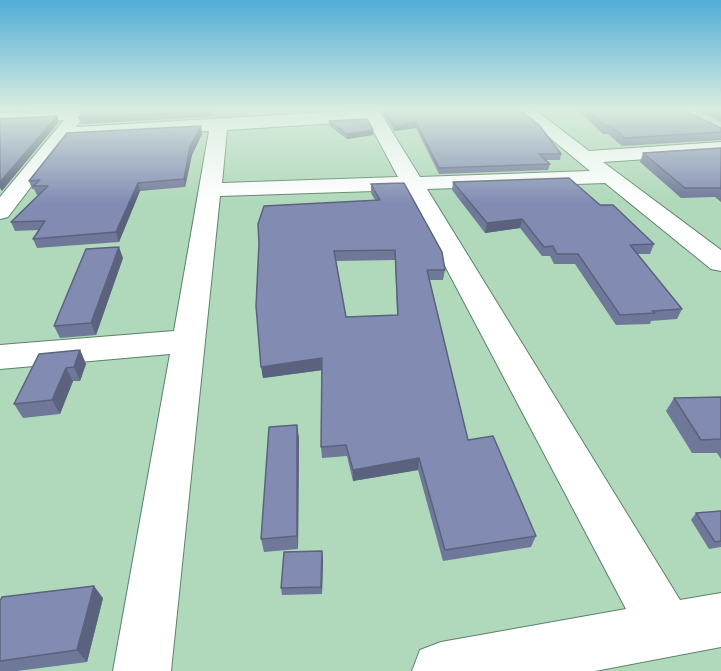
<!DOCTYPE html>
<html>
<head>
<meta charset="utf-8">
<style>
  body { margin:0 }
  canvas { display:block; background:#b0d8ba }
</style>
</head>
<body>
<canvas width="721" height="671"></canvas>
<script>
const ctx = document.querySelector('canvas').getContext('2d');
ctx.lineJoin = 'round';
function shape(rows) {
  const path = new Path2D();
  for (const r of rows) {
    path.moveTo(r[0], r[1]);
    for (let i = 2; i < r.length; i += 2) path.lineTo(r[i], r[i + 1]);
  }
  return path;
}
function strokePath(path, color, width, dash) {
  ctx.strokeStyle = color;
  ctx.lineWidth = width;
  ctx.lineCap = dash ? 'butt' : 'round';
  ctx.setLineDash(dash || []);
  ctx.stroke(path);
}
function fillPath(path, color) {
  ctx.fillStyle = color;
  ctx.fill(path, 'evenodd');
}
const minor = shape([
  [72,109,84,111,86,114,76,127,378,109,420,177,590,171,515,109,534,109,589,151,721,142,721,154,603,162,721,250,721,271,711,269,605,183,427,189,680,600,721,593,721,647,595,671,412,671,420,650,441,642,626,609,405,190,220,196,171,671,113,671,170,354,0,369,0,345,174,331,209,131,68,138,8,217,0,219,0,197,64,120,0,123,0,113,72,109],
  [368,121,398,177,222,183,227,130,368,121]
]);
strokePath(minor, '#5c8267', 2);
fillPath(minor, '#fff');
fillPath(shape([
  [0,109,25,109,0,111],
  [214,109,210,117,81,124,79,118],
  [380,109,519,109,561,154,560,160,546,160,550,164,548,170,439,174,416,128,394,131],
  [577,109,680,109,721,128,721,140,622,146,608,134,603,134],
  [694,109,721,109,721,122],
  [329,121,373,135,347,139,330,126],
  [201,126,202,134,192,155,185,187,140,191,119,242,37,248,33,239,39,230,15,231,11,222,40,195,37,195,34,189,32,189,29,181],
  [721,148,721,202,715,197,681,198,640,162,643,153],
  [453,182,600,205,654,244,650,254,637,254,682,309,677,319,651,321,650,324,616,325,575,264,554,264,550,256,542,256,520,228,485,233,452,190],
  [371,184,445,270,443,280,429,280,468,440,536,536,531,547,443,561,418,470,353,481,347,456,322,458,321,447,322,370,263,378,256,306,375,200,371,193],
  [395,260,397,315,346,317,336,261],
  [123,258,96,335,60,338,54,326],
  [80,350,86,364,80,381,73,381,60,414,23,418,14,404],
  [721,397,721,459,717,453,692,453,666,411,674,398],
  [297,425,299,439,298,549,264,552,261,539],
  [721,511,721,547,709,549,691,520,696,513],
  [323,558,322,594,282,595,281,588],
  [103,598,87,662,17,671,0,671,0,601]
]), '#70789a');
fillPath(shape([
  [210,109,214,109,210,117,209,111],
  [57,116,59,122,2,191,0,188,0,182],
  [416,122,416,128,394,131,395,126],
  [201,126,202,134,192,155,185,187,184,179,190,147],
  [373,130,373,135,347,139,347,134],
  [138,183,140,191,119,242,116,232],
  [522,219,520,228,485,233,487,223],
  [119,247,123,258,96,335,91,323],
  [80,350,86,364,80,381,74,367],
  [322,358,323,370,263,378,261,367],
  [66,368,73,381,60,414,52,400],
  [297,425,299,439,298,549,297,536],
  [419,458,418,470,353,481,353,470],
  [322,551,323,558,322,594,321,587],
  [94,586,103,598,87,662,77,650]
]), '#5b627d');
const building = shape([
  [85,109,210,109,209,111,79,118,85,109],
  [383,109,519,109,539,125,561,154,539,154,550,164,439,168,416,122,395,126,383,109],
  [587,109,680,109,721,128,721,132,625,138,611,126,605,126,587,109],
  [713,109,721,109,721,113,713,109],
  [57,116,0,182,0,119,57,116],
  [367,119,373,130,347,134,329,121,367,119],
  [201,126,190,147,184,179,138,183,116,232,33,239,45,221,11,222,48,186,33,186,40,180,29,181,67,133,201,126],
  [721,148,721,189,720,188,685,188,643,153,721,148],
  [569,178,600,205,613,205,654,244,630,245,682,309,652,311,655,313,620,315,578,254,557,254,553,246,544,247,522,219,487,223,453,182,569,178],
  [404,183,442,252,445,270,427,270,468,440,493,436,536,536,445,550,419,458,353,470,346,445,321,447,322,358,261,367,256,306,259,243,258,224,264,206,380,200,371,184,404,183],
  [395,250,398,315,346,317,334,251,395,250],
  [119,247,91,323,54,326,86,249,119,247],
  [80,350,74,367,66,368,52,400,14,404,39,354,80,350],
  [721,397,721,439,701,440,674,398,721,397],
  [297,425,297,536,261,539,269,427,297,425],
  [721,511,721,541,715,542,696,513,721,511],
  [322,551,321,587,281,588,284,552,322,551],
  [94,586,77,650,0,661,0,601,2,597,94,586]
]);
fillPath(building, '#828cb3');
strokePath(building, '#5b627d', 1.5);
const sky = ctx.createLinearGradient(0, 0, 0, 203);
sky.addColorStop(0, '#50aed7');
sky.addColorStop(0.54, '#dbede0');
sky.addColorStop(1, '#dbede000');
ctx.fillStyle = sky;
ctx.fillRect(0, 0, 721, 203);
</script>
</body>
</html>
